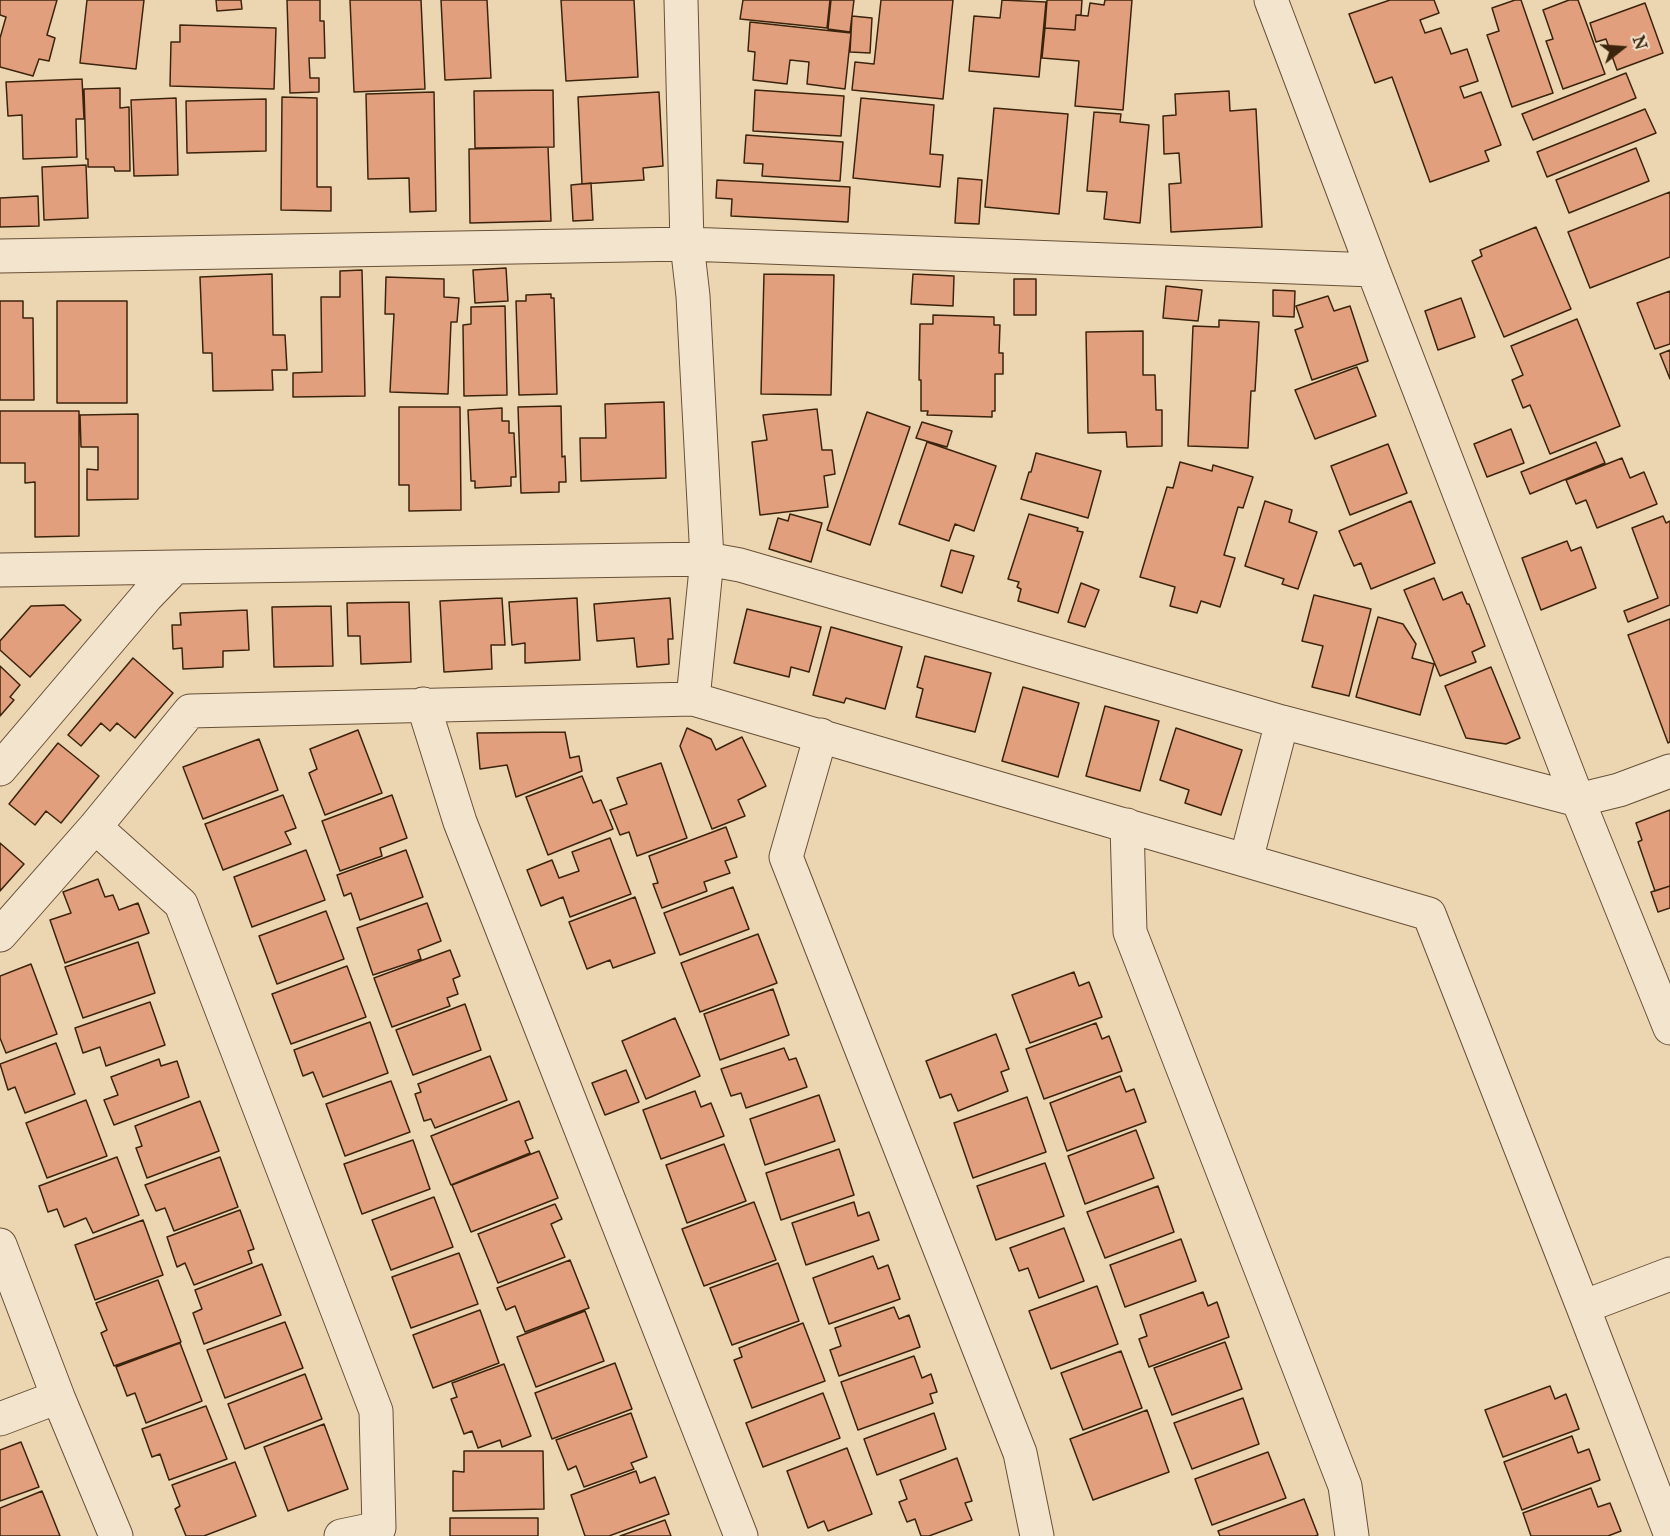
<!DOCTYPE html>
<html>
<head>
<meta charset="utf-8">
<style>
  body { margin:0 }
  #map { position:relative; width:1670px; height:1536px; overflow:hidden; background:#ecd6b2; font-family:"IM FELL Great Primer",serif }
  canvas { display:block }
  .north { position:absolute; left:1592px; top:18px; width:60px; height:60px; -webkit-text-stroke:4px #f3e4cd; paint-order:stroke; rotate:73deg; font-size:16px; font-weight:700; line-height:24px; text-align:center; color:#3c240c }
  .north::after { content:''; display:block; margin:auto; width:21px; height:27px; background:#3c240c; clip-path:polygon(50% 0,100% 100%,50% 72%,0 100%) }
</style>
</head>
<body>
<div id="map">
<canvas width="1670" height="1536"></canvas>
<div class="north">N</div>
</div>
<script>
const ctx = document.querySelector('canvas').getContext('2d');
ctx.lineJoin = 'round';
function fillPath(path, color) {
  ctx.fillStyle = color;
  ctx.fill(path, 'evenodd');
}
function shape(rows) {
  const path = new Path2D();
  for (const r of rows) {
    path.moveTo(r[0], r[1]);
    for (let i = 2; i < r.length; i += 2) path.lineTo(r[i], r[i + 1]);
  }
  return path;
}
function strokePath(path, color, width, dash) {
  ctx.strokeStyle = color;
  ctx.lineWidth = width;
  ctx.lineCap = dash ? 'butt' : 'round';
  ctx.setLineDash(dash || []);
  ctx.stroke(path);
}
const building = shape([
  [0,0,57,0,47,35,55,38,49,61,39,59,33,76,0,67,0,38,6,17,0,15,0,0],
  [87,0,144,0,136,69,80,63,87,0],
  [216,0,241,0,242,9,217,11,216,0],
  [287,0,320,0,320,21,324,21,325,58,309,58,310,78,319,78,319,92,290,93,287,0],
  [350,0,421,0,425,89,354,92,350,0],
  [441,0,487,0,491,78,445,80,441,0],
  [561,0,634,0,638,77,566,81,561,0],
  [743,0,830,0,827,28,740,19,743,0],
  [831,0,854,0,850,32,828,29,831,0],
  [881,0,953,0,943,99,852,90,855,62,874,64,881,0],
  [1002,0,1046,2,1039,77,969,71,974,16,1000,18,1002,0],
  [1047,0,1082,0,1081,15,1076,15,1075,30,1045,28,1047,0],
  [1105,0,1132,0,1123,110,1075,106,1079,61,1042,58,1045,28,1075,30,1076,15,1088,16,1090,3,1104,5,1105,0],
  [1390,0,1434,0,1439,13,1420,20,1425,33,1441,28,1451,54,1467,49,1478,81,1460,87,1464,98,1481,92,1501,145,1485,151,1489,161,1430,182,1392,77,1375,83,1349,14,1390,0],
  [1515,0,1521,0,1553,93,1512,107,1487,35,1499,31,1492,8,1515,0],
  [1569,0,1578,0,1605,74,1563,89,1546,41,1553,39,1543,10,1569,0],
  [1645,3,1663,53,1617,70,1606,39,1596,42,1590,23,1645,3],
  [852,16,872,18,870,53,850,52,852,16],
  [750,22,851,33,845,89,807,84,809,62,790,60,787,84,753,80,755,52,748,51,750,22],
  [180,25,276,28,274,89,170,86,171,42,180,42,180,25],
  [1626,73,1636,98,1533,140,1522,114,1626,73],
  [82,79,84,119,76,119,77,157,23,159,22,115,8,116,6,82,82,79],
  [120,88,120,108,129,107,130,171,115,171,114,167,88,167,88,159,86,159,84,89,120,88],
  [553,90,554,147,475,148,474,91,553,90],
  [755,90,844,96,841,136,753,131,755,90],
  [1229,91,1230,111,1256,109,1262,227,1171,232,1169,184,1181,183,1179,153,1164,154,1163,116,1176,115,1175,94,1229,91],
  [434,92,436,211,410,212,409,178,368,179,366,94,434,92],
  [659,92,663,166,643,168,644,180,582,184,578,97,659,92],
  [282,97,317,98,317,187,331,187,331,211,281,210,282,97],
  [176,98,178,175,134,176,131,100,176,98],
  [861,98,934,105,930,154,943,155,940,187,853,178,861,98],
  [266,99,266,151,187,153,186,101,266,99],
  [994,108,1068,114,1059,214,985,207,994,108],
  [1645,109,1656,133,1547,177,1537,152,1645,109],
  [1094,112,1121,114,1120,122,1149,125,1140,223,1104,219,1107,192,1087,191,1094,112],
  [746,135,843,142,840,181,762,176,763,164,744,163,746,135],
  [548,147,551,221,470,223,469,149,548,147],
  [1636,148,1649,181,1569,213,1556,180,1636,148],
  [86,165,88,218,44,220,42,167,86,165],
  [958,178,982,180,979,224,955,223,958,178],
  [717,180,850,187,848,222,731,216,732,199,716,198,717,180],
  [591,183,593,220,573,221,571,185,591,183],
  [1670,192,1670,257,1590,288,1568,232,1670,192],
  [38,196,39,226,0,227,0,198,38,196],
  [1536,227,1571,309,1504,337,1472,261,1482,256,1480,250,1536,227],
  [506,268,508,301,475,303,473,270,506,268],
  [362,270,365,396,293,397,293,373,322,372,321,297,340,297,340,271,362,270],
  [272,274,273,335,285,335,287,370,272,370,273,390,213,391,212,353,203,353,200,277,272,274],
  [764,274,834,275,831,395,761,394,764,274],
  [913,274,954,276,953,306,911,304,913,274],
  [386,277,444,279,444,297,459,298,457,322,451,322,448,394,390,392,394,314,385,314,386,277],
  [1014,279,1036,279,1036,315,1014,315,1014,279],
  [1166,286,1202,290,1198,321,1163,318,1166,286],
  [1273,290,1295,291,1294,317,1273,316,1273,290],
  [1670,291,1670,344,1655,349,1637,303,1670,291],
  [551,294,551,298,554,298,557,394,519,395,516,301,526,301,526,295,551,294],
  [1328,296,1334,311,1350,306,1368,361,1312,380,1295,330,1303,327,1296,306,1328,296],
  [1461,298,1475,337,1438,350,1425,311,1461,298],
  [0,301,23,301,23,318,33,318,34,400,0,400,0,301],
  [57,301,127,301,127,403,57,403,57,301],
  [505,306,507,395,464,396,463,325,471,324,471,307,505,306],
  [933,315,994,317,994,325,1000,325,999,353,1003,353,1003,374,995,374,995,411,992,411,992,417,927,415,928,411,921,411,921,380,919,380,920,324,933,324,933,315],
  [1577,319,1620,426,1550,454,1530,405,1523,408,1512,380,1523,375,1511,346,1577,319],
  [1219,320,1259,322,1255,391,1251,391,1248,448,1188,446,1193,326,1219,327,1219,320],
  [1143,331,1143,375,1155,375,1156,410,1162,410,1162,446,1127,447,1126,432,1088,433,1086,332,1143,331],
  [1670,350,1670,379,1660,354,1670,350],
  [1357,367,1376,416,1315,439,1295,390,1357,367],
  [664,402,666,478,581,481,580,438,606,438,605,404,664,402],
  [561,406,562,457,565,456,566,482,559,482,559,492,521,493,518,407,561,406],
  [399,407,460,407,461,510,409,511,409,485,399,485,399,407],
  [502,408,502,421,509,421,509,433,514,433,516,477,511,477,511,486,475,488,475,481,471,481,468,410,502,408],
  [817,409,822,450,832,450,835,474,824,476,828,507,760,515,752,442,767,440,763,415,817,409],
  [0,411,79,411,79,536,35,537,35,482,25,483,25,463,0,463,0,411],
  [867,412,910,427,870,545,827,530,867,412],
  [138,414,138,499,87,500,87,469,98,470,98,447,81,447,80,415,138,414],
  [922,422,952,431,947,447,916,438,922,422],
  [1511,429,1524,463,1487,477,1474,444,1511,429],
  [927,442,996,466,974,531,955,524,949,541,899,524,927,442],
  [1596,442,1605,463,1530,494,1521,472,1596,442],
  [1388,444,1407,493,1350,515,1331,466,1388,444],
  [1036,453,1101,471,1088,518,1021,499,1029,472,1031,472,1036,453],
  [1622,458,1630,478,1644,472,1657,504,1597,528,1586,500,1576,504,1566,480,1622,458],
  [1180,462,1212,471,1213,465,1253,477,1243,508,1238,507,1224,555,1235,558,1220,607,1201,601,1197,613,1170,606,1175,587,1140,577,1167,487,1173,488,1180,462],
  [1265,501,1292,510,1289,522,1317,532,1298,589,1282,584,1284,579,1245,566,1265,501],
  [1411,501,1435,563,1371,589,1361,563,1354,566,1339,531,1411,501],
  [790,514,822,523,811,562,769,549,778,518,788,521,790,514],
  [1029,514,1078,528,1077,531,1083,532,1058,613,1018,601,1021,589,1017,587,1019,582,1008,579,1029,514],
  [1663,516,1666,523,1670,521,1670,605,1628,622,1624,611,1658,598,1632,528,1663,516],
  [1567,541,1571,551,1581,547,1596,588,1541,610,1522,558,1567,541],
  [951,550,974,556,962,593,941,586,951,550],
  [1434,578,1443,600,1462,592,1467,604,1469,604,1485,646,1472,652,1476,662,1440,676,1404,590,1434,578],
  [1081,583,1099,590,1085,627,1068,622,1081,583],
  [1314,595,1371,609,1349,696,1312,687,1323,646,1302,641,1314,595],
  [502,598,505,645,491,645,492,669,444,672,440,601,502,598],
  [577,598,580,660,525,663,525,643,512,645,509,602,577,598],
  [670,598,673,639,668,639,669,664,637,667,634,638,597,641,594,604,670,598],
  [409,602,411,662,361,664,360,636,348,636,347,603,409,602],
  [64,605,81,620,30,677,0,650,0,641,31,606,64,605],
  [331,606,333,666,274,667,272,607,331,606],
  [747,609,821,627,809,672,791,667,789,677,734,663,747,609],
  [247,610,249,650,223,651,223,667,183,669,182,648,173,649,172,625,181,625,180,613,247,610],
  [1378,617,1403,624,1416,644,1412,658,1434,664,1420,715,1356,697,1378,617],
  [1670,619,1670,742,1668,743,1628,635,1670,619],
  [831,627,902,647,885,709,846,698,844,703,813,695,831,627],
  [925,656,991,673,975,732,916,717,923,689,917,687,925,656],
  [133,658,173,693,135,738,117,723,110,731,101,723,81,746,68,735,133,658],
  [0,666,20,685,10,697,14,700,0,716,0,666],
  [1491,667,1520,738,1506,744,1466,738,1445,686,1491,667],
  [1023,687,1079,703,1058,777,1002,761,1023,687],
  [1105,706,1159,721,1140,791,1086,776,1105,706],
  [687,728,711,739,716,750,742,737,766,786,738,800,745,816,712,829,680,746,687,728],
  [1176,728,1242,750,1221,815,1185,803,1189,790,1160,780,1176,728],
  [358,730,382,793,325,815,309,773,317,769,310,749,358,730],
  [565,732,570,758,579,756,582,771,516,797,507,765,480,769,477,733,565,732],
  [259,739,278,790,203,819,183,767,259,739],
  [58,743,99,776,61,823,46,811,35,825,9,804,58,743],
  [661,763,687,838,637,856,629,832,620,835,610,810,627,804,617,778,661,763],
  [582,776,593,803,601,800,613,829,548,855,526,797,582,776],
  [283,795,296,828,285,832,291,844,223,870,205,824,283,795],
  [392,795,407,838,380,848,382,856,340,871,322,821,392,795],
  [1670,810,1670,886,1655,891,1638,842,1642,840,1636,823,1670,810],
  [726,827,737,857,725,861,730,873,704,882,707,891,662,908,653,884,658,883,649,856,726,827],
  [610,838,631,894,570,917,563,897,541,906,527,870,552,860,559,878,579,871,572,852,610,838],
  [0,843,24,864,0,891,0,843],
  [306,850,325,900,252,927,234,877,306,850],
  [406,850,423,897,360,920,351,893,344,896,337,875,406,850],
  [98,879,105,897,113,895,119,910,138,903,149,933,65,963,50,920,71,913,63,892,98,879],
  [1670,886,1670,908,1658,912,1651,892,1670,886],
  [733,887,749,929,680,955,664,913,733,887],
  [635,897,655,953,613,968,610,960,587,969,569,922,635,897],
  [427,903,441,941,418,950,421,959,373,975,357,928,427,903],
  [326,911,344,959,277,984,259,936,326,911],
  [758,934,777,983,700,1012,681,963,758,934],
  [138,942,155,993,83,1018,65,967,138,942],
  [450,950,460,976,453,979,458,994,447,998,450,1006,392,1027,374,978,450,950],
  [31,964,57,1034,6,1053,0,1038,0,976,31,964],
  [347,966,366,1017,291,1044,272,994,347,966],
  [1074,972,1079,986,1089,982,1102,1017,1030,1043,1012,995,1074,972],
  [773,989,789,1035,720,1060,704,1014,773,989],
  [150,1002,165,1045,106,1066,100,1047,83,1053,75,1028,150,1002],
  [465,1004,481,1050,413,1075,396,1030,465,1004],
  [675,1018,700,1076,646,1099,622,1041,675,1018],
  [370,1022,388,1073,323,1097,313,1072,303,1076,294,1050,370,1022],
  [1096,1023,1102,1039,1109,1036,1122,1071,1044,1099,1026,1049,1096,1023],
  [996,1034,1009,1069,1001,1072,1008,1091,958,1111,951,1094,940,1098,926,1061,996,1034],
  [56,1043,75,1094,25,1113,15,1087,8,1090,0,1064,56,1043],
  [784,1048,789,1060,796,1058,807,1087,746,1108,741,1093,731,1096,721,1069,784,1048],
  [490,1056,507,1100,435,1128,431,1119,424,1121,415,1094,421,1092,418,1084,490,1056],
  [159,1059,161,1066,177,1061,189,1097,114,1125,104,1100,118,1095,111,1077,159,1059],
  [626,1070,639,1102,605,1115,592,1083,626,1070],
  [1120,1076,1126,1092,1134,1089,1146,1122,1067,1151,1050,1103,1120,1076],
  [391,1081,410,1132,345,1156,326,1104,391,1081],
  [695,1091,701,1107,711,1103,724,1136,661,1159,643,1110,695,1091],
  [819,1095,835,1141,765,1165,750,1119,819,1095],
  [1027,1097,1046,1152,973,1178,954,1123,1027,1097],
  [86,1100,107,1156,47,1178,26,1123,86,1100],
  [200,1101,219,1151,147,1178,136,1148,142,1146,135,1126,200,1101],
  [519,1101,533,1138,525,1141,530,1153,451,1185,431,1136,519,1101],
  [1136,1130,1154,1178,1085,1204,1068,1156,1136,1130],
  [413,1140,430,1189,362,1214,344,1164,413,1140],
  [724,1144,746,1201,687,1223,666,1165,724,1144],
  [839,1149,854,1195,781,1220,766,1173,839,1149],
  [539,1151,558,1198,471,1232,452,1185,539,1151],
  [117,1157,139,1215,93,1233,86,1218,64,1227,57,1209,48,1212,39,1186,117,1157],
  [220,1157,238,1207,174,1231,165,1208,156,1211,145,1185,220,1157],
  [1045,1163,1064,1216,996,1240,977,1186,1045,1163],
  [1158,1186,1174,1232,1105,1258,1087,1212,1158,1186],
  [434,1197,453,1247,391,1270,372,1220,434,1197],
  [754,1202,776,1260,704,1286,682,1229,754,1202],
  [854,1202,858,1216,869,1212,879,1240,806,1265,792,1223,854,1202],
  [555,1204,562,1219,551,1224,565,1257,498,1283,478,1234,555,1204],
  [240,1210,254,1249,248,1251,252,1263,194,1285,185,1263,177,1267,167,1237,240,1210],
  [143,1220,163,1275,95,1300,75,1245,143,1220],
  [1064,1228,1084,1281,1039,1298,1028,1268,1019,1271,1010,1248,1064,1228],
  [1181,1239,1196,1281,1125,1307,1110,1265,1181,1239],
  [459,1253,478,1304,411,1328,392,1277,459,1253],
  [873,1256,878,1269,888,1265,900,1299,829,1324,813,1278,873,1256],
  [570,1260,589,1308,525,1332,515,1306,506,1310,497,1288,570,1260],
  [778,1263,799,1321,732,1345,710,1288,778,1263],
  [262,1264,281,1315,204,1344,193,1313,202,1309,195,1290,262,1264],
  [158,1280,181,1342,114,1366,101,1333,107,1330,96,1303,158,1280],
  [1097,1286,1118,1344,1051,1369,1029,1311,1097,1286],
  [1203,1292,1208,1306,1217,1302,1229,1337,1149,1367,1139,1339,1147,1336,1140,1315,1203,1292],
  [894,1307,899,1319,909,1315,920,1347,839,1376,830,1350,841,1346,835,1328,894,1307],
  [480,1310,499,1363,433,1388,413,1335,480,1310],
  [585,1311,604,1361,536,1387,517,1337,585,1311],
  [285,1322,303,1368,225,1398,207,1350,285,1322],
  [803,1323,825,1381,752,1408,734,1360,742,1357,739,1348,803,1323],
  [1225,1342,1242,1389,1172,1415,1154,1368,1225,1342],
  [180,1343,202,1401,146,1423,135,1393,127,1396,116,1367,180,1343],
  [1121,1351,1142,1408,1083,1430,1061,1373,1121,1351],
  [914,1356,922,1378,931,1374,937,1392,930,1394,933,1403,858,1430,841,1382,914,1356],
  [615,1363,632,1409,552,1439,535,1393,615,1363],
  [504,1364,531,1436,502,1447,500,1440,478,1448,472,1431,464,1434,451,1399,457,1397,452,1383,504,1364],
  [305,1374,322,1419,245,1449,228,1404,305,1374],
  [1550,1386,1555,1399,1566,1394,1579,1429,1503,1457,1485,1410,1550,1386],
  [823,1393,840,1438,763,1467,746,1423,823,1393],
  [1243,1398,1259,1444,1192,1469,1174,1423,1243,1398],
  [206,1406,227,1459,169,1480,160,1454,152,1457,142,1429,206,1406],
  [1147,1410,1169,1472,1093,1500,1070,1439,1147,1410],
  [631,1413,647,1457,631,1463,634,1469,584,1487,576,1466,568,1470,556,1440,631,1413],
  [934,1413,946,1449,877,1475,864,1439,934,1413],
  [324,1424,348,1489,288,1511,264,1447,324,1424],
  [1572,1436,1578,1453,1589,1449,1600,1480,1522,1510,1504,1462,1572,1436],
  [21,1442,39,1487,0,1501,0,1450,21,1442],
  [847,1448,872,1514,828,1531,824,1521,808,1528,787,1471,847,1448],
  [464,1451,543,1451,544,1509,453,1511,453,1471,464,1472,464,1451],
  [1268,1452,1286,1498,1212,1525,1195,1479,1268,1452],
  [957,1458,972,1501,965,1503,972,1520,929,1536,921,1536,915,1519,907,1522,899,1502,907,1499,900,1480,957,1458],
  [235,1462,256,1516,204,1536,186,1536,175,1509,180,1506,172,1485,235,1462],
  [636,1471,640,1483,655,1477,669,1514,609,1536,585,1536,571,1495,636,1471],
  [1591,1488,1598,1507,1610,1503,1621,1531,1608,1536,1531,1536,1523,1513,1591,1488],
  [42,1491,60,1536,0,1536,0,1508,42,1491],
  [1304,1499,1318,1535,1315,1536,1220,1536,1218,1531,1304,1499],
  [450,1518,538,1518,538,1536,450,1536,450,1518],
  [665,1520,671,1536,620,1536,665,1520]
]);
fillPath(building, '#e29f7e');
strokePath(building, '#3c240c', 1.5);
const minor = shape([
  [681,0,687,244,693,296,707,559,693,699],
  [1271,0,1373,270,1578,800,1670,1028],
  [0,256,687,244,1373,270],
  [0,570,175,567],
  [423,704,460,822,741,1536],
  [821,735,786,857,1020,1453,1037,1536],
  [0,769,147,596,175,567,707,559,740,565,1282,722,1578,800,1619,790,1670,771],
  [1127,825,1130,932,1345,1486,1352,1536],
  [95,827,181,904,376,1411,379,1528,341,1536],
  [1246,860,1282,722],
  [0,935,95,827,190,711,693,699,1429,914,1583,1307,1670,1533],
  [0,1245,58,1397],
  [1583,1307,1670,1274],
  [0,1419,58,1397,116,1536]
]);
strokePath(minor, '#685036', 35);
strokePath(minor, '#f3e4cd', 33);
</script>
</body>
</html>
